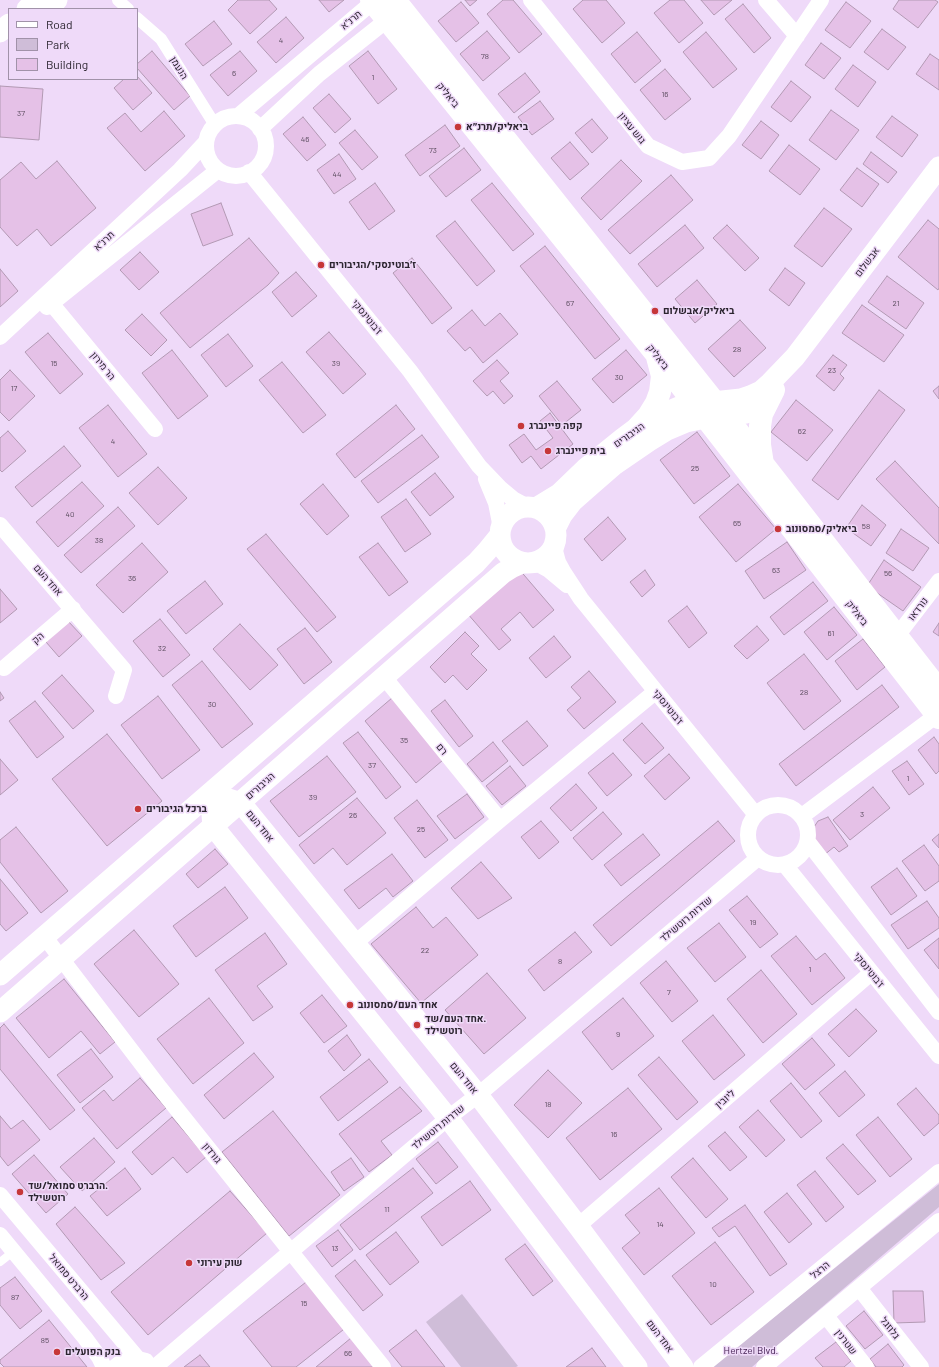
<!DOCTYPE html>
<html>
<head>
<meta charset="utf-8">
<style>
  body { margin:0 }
  #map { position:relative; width:939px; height:1367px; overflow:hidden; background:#efdaf9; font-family:Barlow,sans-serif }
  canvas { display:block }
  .legend { position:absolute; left:8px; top:8px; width:130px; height:72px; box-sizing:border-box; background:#efdaf9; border:1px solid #a192a9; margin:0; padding:5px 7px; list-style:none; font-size:12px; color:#2c2530 }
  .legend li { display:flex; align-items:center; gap:8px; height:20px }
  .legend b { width:20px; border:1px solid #a192a9 }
</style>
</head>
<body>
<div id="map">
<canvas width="939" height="1367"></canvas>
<ul class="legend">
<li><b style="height:5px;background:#fff"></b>Road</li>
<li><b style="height:11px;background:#cfbdd8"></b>Park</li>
<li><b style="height:11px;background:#e5c1e7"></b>Building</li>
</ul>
</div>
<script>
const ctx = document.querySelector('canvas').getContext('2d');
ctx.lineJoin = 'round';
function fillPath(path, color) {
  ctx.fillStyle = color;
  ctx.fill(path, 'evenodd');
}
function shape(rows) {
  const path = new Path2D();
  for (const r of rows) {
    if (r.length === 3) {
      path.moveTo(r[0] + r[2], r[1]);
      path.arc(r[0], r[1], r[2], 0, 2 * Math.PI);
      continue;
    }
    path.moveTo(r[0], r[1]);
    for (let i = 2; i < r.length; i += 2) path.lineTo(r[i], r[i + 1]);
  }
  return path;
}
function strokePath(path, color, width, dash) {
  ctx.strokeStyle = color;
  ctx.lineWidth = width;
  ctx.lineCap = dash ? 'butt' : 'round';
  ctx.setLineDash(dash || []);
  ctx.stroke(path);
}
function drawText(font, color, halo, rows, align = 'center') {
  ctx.font = font + ' Barlow,Heebo,sans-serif';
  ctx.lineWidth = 3;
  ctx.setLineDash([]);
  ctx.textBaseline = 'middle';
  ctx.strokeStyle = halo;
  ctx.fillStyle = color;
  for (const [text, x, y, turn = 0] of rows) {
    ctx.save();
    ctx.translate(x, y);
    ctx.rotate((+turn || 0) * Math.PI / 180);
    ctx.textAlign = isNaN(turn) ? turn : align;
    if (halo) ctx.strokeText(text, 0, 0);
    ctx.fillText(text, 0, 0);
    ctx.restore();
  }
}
fillPath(shape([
  [939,1184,939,1207,752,1367,712,1367],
  [462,1294,518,1366,516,1367,461,1367,426,1322]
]), '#cfbdd8');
const building = shape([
  [238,0,269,0,277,9,250,34,228,10,238,0],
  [319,0,344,0,329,12,319,0],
  [465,0,477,0,470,6,465,0],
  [503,0,513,0,542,34,519,53,487,14,503,0],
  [583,0,606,0,625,23,602,43,573,9,583,0],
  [670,0,684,0,703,23,679,43,654,13,670,0],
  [701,0,732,0,714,15,701,0],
  [899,0,935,0,938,2,918,28,893,9,899,0],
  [461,2,479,23,456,42,438,21,461,2],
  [846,2,871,21,850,48,825,30,846,2],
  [743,4,771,38,754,53,725,19,743,4],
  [286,17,304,38,276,63,257,42,286,17],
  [214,21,232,44,203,66,185,44,214,21],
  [882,29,906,47,888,70,864,52,882,29],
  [487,31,510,58,483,81,460,54,487,31],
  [637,32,661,61,635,83,611,54,637,32],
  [706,32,737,69,713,88,683,52,706,32],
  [821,43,841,58,824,79,805,65,821,43],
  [152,51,190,96,174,110,137,68,137,64,152,51],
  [240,51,257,71,228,96,210,75,240,51],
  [368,51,397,89,378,104,349,66,368,51],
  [930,54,939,60,939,90,916,74,930,54],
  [853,65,876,82,858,107,835,89,853,65],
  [665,69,691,99,665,120,640,90,665,69],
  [525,73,540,92,514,113,498,94,525,73],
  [137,76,152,93,133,110,114,88,124,79,137,79,137,76],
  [791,81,811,97,791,122,771,107,791,81],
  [0,86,43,89,39,140,0,137,0,86],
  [329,94,351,119,335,133,313,108,329,94],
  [540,101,554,119,532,135,518,117,540,101],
  [831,110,859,130,836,160,809,140,831,110],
  [164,111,185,136,145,171,107,128,125,113,141,132,164,111],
  [892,116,918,135,902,157,876,137,892,116],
  [303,117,326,145,307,161,283,134,303,117],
  [592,119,608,138,592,153,575,133,592,119],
  [761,121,779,135,761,159,742,145,761,121],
  [445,125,460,146,420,176,405,155,445,125],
  [355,130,378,157,362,170,339,143,355,130],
  [570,142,589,164,570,180,551,158,570,142],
  [789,145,820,169,800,195,769,171,789,145],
  [464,148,481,170,446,197,429,176,464,148],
  [871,152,897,172,888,183,863,164,871,152],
  [339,154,356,179,334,194,317,170,339,154],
  [621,160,642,181,601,220,581,198,621,160],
  [57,161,96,208,51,246,37,229,17,246,0,227,0,180,21,162,36,179,57,161],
  [857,168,879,184,862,207,840,190,857,168],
  [671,175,693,200,630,254,608,230,671,175],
  [375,183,395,211,369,230,349,202,375,183],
  [492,183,534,234,513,251,471,200,492,183],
  [221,203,233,235,203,246,191,214,221,203],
  [824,208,852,229,822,267,794,246,824,208],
  [928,220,939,229,939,288,938,290,898,257,928,220],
  [455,221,495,271,477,286,436,236,455,221],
  [685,225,704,248,657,287,638,264,685,225],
  [727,225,759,258,745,271,713,238,727,225],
  [249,238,279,273,268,285,190,348,160,313,249,238],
  [545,246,620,339,595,359,520,266,545,246],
  [140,252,159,272,139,290,120,270,140,252],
  [412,258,452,308,432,324,393,273,412,258],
  [785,268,805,283,789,306,769,290,785,268],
  [0,269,18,291,0,307,0,269],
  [296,272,317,296,292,317,272,292,296,272],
  [887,276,924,303,906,329,868,302,887,276],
  [697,280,717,304,695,323,675,299,697,280],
  [862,305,904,335,884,362,842,333,862,305],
  [472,310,485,326,500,313,518,334,483,363,470,347,465,351,447,331,472,310],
  [142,314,167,340,151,356,125,330,142,314],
  [740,320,766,348,734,377,708,349,740,320],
  [329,332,366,374,343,394,306,352,329,332],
  [48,333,83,374,60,394,25,352,48,333],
  [228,334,253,366,226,387,201,355,228,334],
  [172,350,208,396,178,419,142,373,172,350],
  [626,350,647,375,613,403,592,379,626,350],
  [833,355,847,365,840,374,844,378,834,391,816,376,833,355],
  [497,360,509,373,500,381,513,396,504,404,493,391,487,396,473,381,497,360],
  [282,362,326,415,303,433,259,380,282,362],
  [10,370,35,396,9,421,0,412,0,380,10,370],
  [557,381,581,410,562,425,539,396,557,381],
  [939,386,939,399,933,391,939,386],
  [879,390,905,410,838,500,812,480,879,390],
  [796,400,833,430,807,461,771,432,796,400],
  [108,405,147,454,118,477,79,428,108,405],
  [396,405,415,429,355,478,336,454,396,405],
  [550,413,573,444,541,469,531,456,522,463,509,445,524,434,536,450,553,438,540,421,550,413],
  [8,431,26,451,2,472,0,470,0,438,8,431],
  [697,432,730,476,694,504,660,460,697,432],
  [422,435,439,457,378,503,361,481,422,435],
  [64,446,81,466,32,507,15,487,64,446],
  [895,461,939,508,939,544,876,479,895,461],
  [158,467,187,498,158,525,129,493,158,467],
  [435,473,454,497,430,516,411,492,435,473],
  [82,482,104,506,58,547,36,522,82,482],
  [323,484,349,516,327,535,300,504,323,484],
  [738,484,776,529,736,562,699,517,738,484],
  [406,499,431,534,405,552,381,517,406,499],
  [862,505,886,525,871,546,846,528,862,505],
  [118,507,135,526,81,573,64,555,118,507],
  [608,517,626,539,602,561,584,539,608,517],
  [901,529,929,548,913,571,886,553,901,529],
  [266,534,336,617,317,632,247,549,266,534],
  [787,542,806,570,764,599,745,571,787,542],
  [142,543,168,572,123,613,96,585,142,543],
  [378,543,408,582,389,596,359,557,378,543],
  [884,560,921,587,903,611,867,586,884,560],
  [518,568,554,610,533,628,520,612,501,629,511,640,499,650,467,613,518,568],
  [645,570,655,585,642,597,630,582,645,570],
  [205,581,223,604,186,634,167,611,205,581],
  [813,582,828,601,784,635,770,617,813,582],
  [0,589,17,609,0,623,0,589],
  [687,606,707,633,689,648,668,621,687,606],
  [834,607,857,635,827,660,804,632,834,607],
  [160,619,190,655,163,677,133,641,160,619],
  [68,621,82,636,59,657,46,642,68,621],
  [939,623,939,636,933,632,939,623],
  [240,624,278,665,250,690,213,649,240,624],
  [757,626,769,640,747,659,734,646,757,626],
  [305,628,332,662,304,684,277,649,305,628],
  [465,632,479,646,471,654,487,670,467,690,453,675,445,683,430,667,465,632],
  [554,636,571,657,546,678,529,658,554,636],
  [863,639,885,667,857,690,835,661,863,639],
  [804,654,841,701,804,730,767,683,804,654],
  [202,661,253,724,222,748,172,685,202,661],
  [589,671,616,702,584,729,567,710,581,698,571,687,589,671],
  [62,675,94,711,73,729,42,693,62,675],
  [882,685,899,707,796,786,779,764,882,685],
  [0,692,4,698,0,701,0,692],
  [158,696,200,750,162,779,121,725,158,696],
  [392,698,443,760,416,783,365,721,392,698],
  [445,700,473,736,459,747,431,711,445,700],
  [35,701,64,737,37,758,9,721,35,701],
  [527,721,548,746,523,766,502,741,527,721],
  [642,723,664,748,645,764,623,740,642,723],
  [358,732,401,787,386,799,343,743,358,732],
  [107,734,162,801,107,846,52,779,107,734],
  [934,737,939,744,939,771,936,774,918,750,934,737],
  [493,742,508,761,482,782,467,764,493,742],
  [613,753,632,775,607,796,588,773,613,753],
  [669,754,690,778,665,800,644,776,669,754],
  [327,756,356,792,299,837,270,801,327,756],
  [0,759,18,780,0,795,0,759],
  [907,761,924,784,909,795,892,771,907,761],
  [510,766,526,786,502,805,486,786,510,766],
  [576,784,597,808,571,831,550,808,576,784],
  [873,787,890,808,850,840,833,820,873,787],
  [467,794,484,817,455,839,437,816,467,794],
  [357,798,386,833,347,865,333,848,314,864,299,845,357,798],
  [417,800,448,840,425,858,394,818,417,800],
  [603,812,622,834,592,860,573,838,603,812],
  [828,817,848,846,839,852,834,847,824,855,815,842,812,830,818,821,828,817],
  [541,821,559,842,539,859,521,837,541,821],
  [718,821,735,841,611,946,593,925,718,821],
  [16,827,68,891,41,913,0,862,0,840,16,827],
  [643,834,660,855,621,886,604,865,643,834],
  [939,834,939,848,932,840,939,834],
  [924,845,939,866,939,881,925,891,902,861,924,845],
  [215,849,228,864,198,888,186,874,215,849],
  [392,854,413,881,393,897,386,888,359,909,344,890,392,854],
  [481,862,512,898,478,919,451,888,481,862],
  [897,868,917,896,891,915,871,887,897,868],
  [0,879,28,913,6,931,0,924,0,879],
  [225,887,248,918,196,957,173,926,225,887],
  [747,896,778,934,760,948,729,910,747,896],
  [927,901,939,918,939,928,908,949,891,925,927,901],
  [416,907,433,928,446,917,478,955,421,1003,371,944,416,907],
  [719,923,746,957,715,982,687,948,719,923],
  [134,930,179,984,139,1017,94,964,134,930],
  [575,932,592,952,544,991,528,970,575,932],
  [265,933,287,964,257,986,273,1007,253,1021,215,970,265,933],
  [796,936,816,960,825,953,845,978,812,1005,771,956,796,936],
  [939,938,939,969,924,950,939,938],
  [666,961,698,1001,672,1022,640,983,666,961],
  [761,970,797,1014,763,1043,727,999,761,970],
  [487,973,526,1018,484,1054,445,1010,487,973],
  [64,979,115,1042,100,1054,81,1031,49,1058,16,1018,64,979],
  [322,995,347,1026,324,1043,300,1013,322,995],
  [209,998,244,1043,193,1084,157,1039,209,998],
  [623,998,654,1036,612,1070,582,1032,623,998],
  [856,1009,877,1031,849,1057,828,1034,856,1009],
  [713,1015,745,1055,714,1080,682,1041,713,1015],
  [4,1024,75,1110,50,1130,0,1069,0,1028,4,1024],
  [347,1035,361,1055,344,1071,328,1051,347,1035],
  [812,1038,835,1065,805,1090,782,1064,812,1038],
  [91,1049,113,1077,80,1103,57,1075,91,1049],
  [254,1053,274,1077,224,1119,204,1095,254,1053],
  [659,1057,698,1102,677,1120,638,1075,659,1057],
  [369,1059,388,1082,338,1121,320,1097,369,1059],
  [548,1070,582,1103,548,1138,514,1105,548,1070],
  [845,1071,865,1095,839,1117,819,1093,845,1071],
  [140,1078,166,1108,117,1149,82,1108,104,1090,113,1101,140,1078],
  [791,1083,822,1121,801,1138,770,1101,791,1083],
  [400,1087,422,1111,381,1141,392,1155,369,1172,339,1134,400,1087],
  [628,1088,662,1129,600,1180,566,1138,628,1088],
  [916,1088,939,1115,939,1123,924,1136,897,1104,916,1088],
  [758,1110,785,1140,766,1157,739,1127,758,1110],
  [273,1111,340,1195,289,1236,222,1152,273,1111],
  [0,1116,11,1129,23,1120,40,1140,8,1166,0,1156,0,1116],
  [172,1117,206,1157,187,1173,173,1157,152,1175,132,1152,172,1117],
  [878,1117,912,1159,890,1177,856,1135,878,1117],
  [725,1132,747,1157,730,1171,708,1146,725,1132],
  [94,1138,115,1162,82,1191,60,1167,94,1138],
  [438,1142,458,1167,436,1184,416,1159,438,1142],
  [843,1144,876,1181,858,1195,826,1158,843,1144],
  [34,1155,68,1194,46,1213,12,1174,34,1155],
  [351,1158,364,1177,344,1191,331,1172,351,1158],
  [693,1158,728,1199,706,1218,671,1177,693,1158],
  [125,1168,141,1189,107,1216,90,1196,125,1168],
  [413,1168,433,1193,360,1250,340,1225,413,1168],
  [815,1171,844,1207,826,1222,797,1185,815,1171],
  [470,1181,491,1210,442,1246,421,1217,470,1181],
  [659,1188,695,1233,644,1275,622,1248,640,1233,625,1215,659,1188],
  [230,1191,267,1233,148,1335,111,1292,230,1191],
  [787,1193,812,1224,789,1243,764,1212,787,1193],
  [745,1205,787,1264,770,1276,735,1226,719,1237,712,1228,745,1205],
  [75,1207,125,1263,101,1280,56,1224,75,1207],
  [338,1230,353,1250,332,1267,316,1246,338,1230],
  [396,1232,419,1262,390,1285,366,1255,396,1232],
  [715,1242,754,1292,711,1325,672,1276,715,1242],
  [525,1244,553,1281,533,1296,505,1259,525,1244],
  [355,1260,383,1295,363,1311,335,1276,355,1260],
  [15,1277,42,1311,20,1329,0,1305,0,1288,15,1277],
  [310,1279,348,1326,296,1367,272,1367,243,1331,310,1279],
  [893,1291,923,1291,925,1322,894,1323,893,1291],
  [864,1311,883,1335,865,1349,846,1326,864,1311],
  [49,1320,87,1367,4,1367,0,1363,0,1360,49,1320],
  [416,1330,445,1367,402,1367,389,1351,416,1330],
  [351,1338,374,1367,316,1367,351,1338],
  [836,1342,851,1361,844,1367,823,1367,815,1358,836,1342],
  [888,1344,904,1365,902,1367,876,1367,870,1359,888,1344],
  [592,1348,606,1367,566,1367,592,1348],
  [200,1355,210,1367,184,1367,200,1355]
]);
fillPath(building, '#e5c1e7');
strokePath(building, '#b299b3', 1);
strokePath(shape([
  [0,1262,14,1251]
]), '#fff', 8);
strokePath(shape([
  [118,0,128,9],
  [137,18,161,39,215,125]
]), '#fff', 12);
strokePath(shape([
  [531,0,648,146,682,162,709,158,729,136,821,0],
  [766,0,797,36],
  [238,116,373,2],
  [236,146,30],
  [260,129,319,74,387,20],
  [249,172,410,371,479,466,501,489,513,499,528,507],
  [51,303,155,429],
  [47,307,218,170],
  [0,337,180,170,206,142],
  [486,479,496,503,501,528],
  [0,525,124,670,116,696],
  [554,547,558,562,564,573,581,599,756,815],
  [532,564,540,565,549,570,567,585],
  [897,636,939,581],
  [4,668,73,609],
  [384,677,500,820],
  [778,835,30],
  [802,816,937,715],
  [808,842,939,1012],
  [785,865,939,1056],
  [44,936,160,1088,383,1367],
  [355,943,500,820,655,692],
  [0,1195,138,1359],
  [578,1226,871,973],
  [0,1235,85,1338,99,1357,104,1367],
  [859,1288,921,1367],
  [826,1316,866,1367],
  [156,1366,448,1118,478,1095,758,858],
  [115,1367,120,1363,128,1360,138,1359,146,1361],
  [701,1367,939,1172],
  [764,1367,939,1221]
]), '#fff', 16);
strokePath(shape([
  [27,9,38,0],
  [46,9,57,0],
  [0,32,9,24],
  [528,535,28],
  [536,508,559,494,585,469,622,439,638,427,660,415,679,407,694,404,741,399,750,396,761,391,770,383,795,357,939,167],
  [556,527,562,515,572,502,589,487,614,465,649,441,667,430,686,422,705,418,746,413,756,410,762,404,772,393],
  [210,793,241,803,478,1095,578,1226,683,1367],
  [210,793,213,826,448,1118,637,1367],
  [0,975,476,563,487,551,500,535],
  [0,1012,503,573,511,568,522,563]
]), '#fff', 21);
strokePath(shape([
  [371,0,656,354,939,718],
  [395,0,726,416,939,690],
  [638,427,648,416,656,403,660,392,662,376,657,357],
  [763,464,760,445,760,426,762,414,774,390]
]), '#fff', 22);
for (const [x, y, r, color] of [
  [458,127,4,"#c63739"],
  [321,265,4,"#c63739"],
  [655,311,4,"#c63739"],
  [521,426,4,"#c63739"],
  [548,451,4,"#c63739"],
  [778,529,4,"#c63739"],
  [138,809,4,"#c63739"],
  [350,1005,4,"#c63739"],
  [417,1025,4,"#c63739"],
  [20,1192,4,"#c63739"],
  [189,1263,4,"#c63739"],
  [57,1352,4,"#c63739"]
]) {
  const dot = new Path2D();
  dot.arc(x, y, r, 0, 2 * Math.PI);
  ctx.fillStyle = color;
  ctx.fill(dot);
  strokePath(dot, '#efdaf9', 1.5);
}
drawText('8px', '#5a4c5e', null, [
  ["4",281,40],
  ["78",485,56],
  ["6",234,73],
  ["1",373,77],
  ["16",665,94],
  ["37",21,113],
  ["46",305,139],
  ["73",433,150],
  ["44",337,174],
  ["67",570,303],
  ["21",896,303],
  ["28",737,349],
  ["15",54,363],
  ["39",336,363],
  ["23",832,370],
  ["30",619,377],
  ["17",14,388],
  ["62",802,431],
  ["4",113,441],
  ["25",695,468],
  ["40",70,514],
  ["65",737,523],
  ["58",866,526],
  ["38",99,540],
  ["63",776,570],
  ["56",888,573],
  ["36",132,578],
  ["61",831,633],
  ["32",162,648],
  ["28",804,692],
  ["30",212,704],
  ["35",404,740],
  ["37",372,765],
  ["1",908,778],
  ["39",313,797],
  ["3",862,814],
  ["26",353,815],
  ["25",421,829],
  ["19",753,922],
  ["22",425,950],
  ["8",560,961],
  ["1",810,969],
  ["7",669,992],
  ["9",618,1034],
  ["18",548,1104],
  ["16",614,1134],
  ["11",387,1209],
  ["14",660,1224],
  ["13",335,1248],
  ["10",713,1284],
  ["87",15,1297],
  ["15",304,1303],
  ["85",45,1340],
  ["66",348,1353]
]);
drawText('10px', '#2c2530', '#efdaf9', [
  ["תרנ\"א",351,20,-40],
  ["הנעמן",179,68,58],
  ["ביאליק",448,95,51],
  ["גוש עציון",632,128,51],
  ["תרנ\"א",104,241,-43],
  ["אבשלום",867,262,-53],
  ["ז'בוטינסקי",367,317,51],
  ["ביאליק",658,357,52],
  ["הר מירון",103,366,51],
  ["הגיבורים",629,435,-35],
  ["אחד העם",48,580,49],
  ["נורדאו",918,609,-53],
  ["ביאליק",857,613,52],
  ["הק",38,638,-41],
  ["ז'בוטינסקי",668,707,51],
  ["רם",442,749,51],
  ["הגיבורים",260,786,-41],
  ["אחד העם",260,826,51],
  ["שדרות רוטשילד",686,919,-40],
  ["ז'בוטינסקי",869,970,51],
  ["אחד העם",464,1078,51],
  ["ליובין",725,1099,-41],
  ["שדרות רוטשילד",438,1127,-39],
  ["גורדון",212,1153,51],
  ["הרצל",820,1270,-39],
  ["הרברט סמואל",69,1277,50],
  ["גלוזגל",890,1328,52],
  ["אחד העם",660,1336,53],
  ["שטרנין",846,1342,52]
]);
drawText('bold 10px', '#2c2530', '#efdaf9', [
  ["ביאליק/תרנ״א",466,127],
  ["ז׳בוטינסקי/הגיבורים",329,265],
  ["ביאליק/אבשלום",663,311],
  ["קפה פיינברג",529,426],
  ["בית פיינברג",556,451],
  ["ביאליק/סמסונוב",786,529],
  ["ברכל הגיבורים",146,809],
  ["אחד העם/סמסונוב",358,1005],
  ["אחד העם/שד.",425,1019],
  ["רוטשילד",425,1031],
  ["הרברט סמואל/שד.",28,1186],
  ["רוטשילד",28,1198],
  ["שוק עירוני",197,1263],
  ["בנק הפועלים",65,1352]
], 'left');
drawText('10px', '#401d4f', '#efdaf9', [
  ["Hertzel Blvd.",751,1351]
]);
</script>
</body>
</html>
